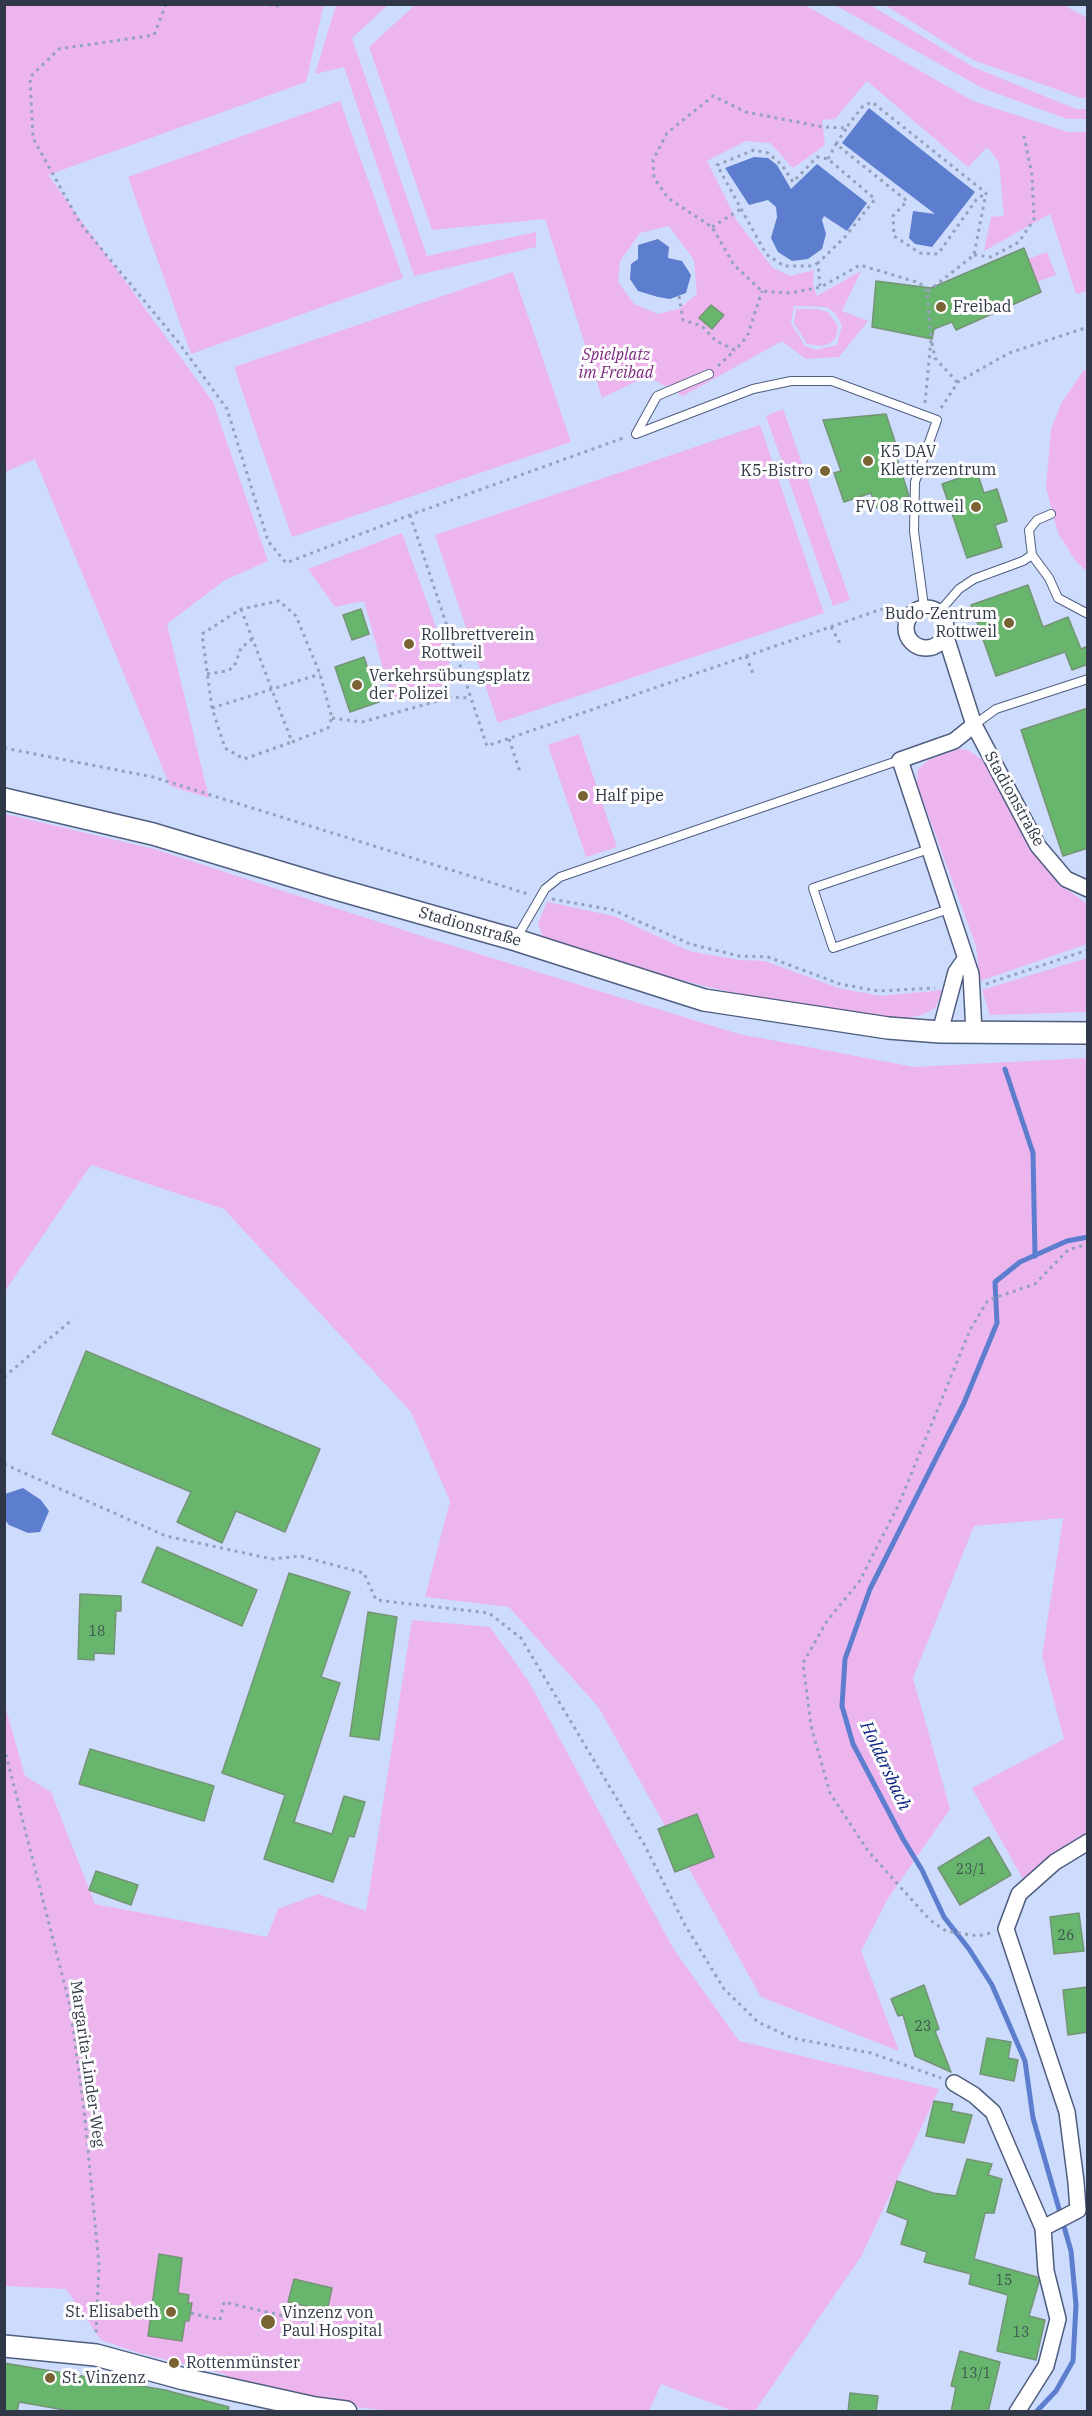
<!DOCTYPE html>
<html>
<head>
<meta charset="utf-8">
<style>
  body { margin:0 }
  #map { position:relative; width:1092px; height:2416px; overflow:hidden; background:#cddcfc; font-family:"IBM Plex Serif",serif }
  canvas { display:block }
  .frame { position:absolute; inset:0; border:6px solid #303747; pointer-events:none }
</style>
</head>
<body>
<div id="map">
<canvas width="1092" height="2416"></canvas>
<div class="frame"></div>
</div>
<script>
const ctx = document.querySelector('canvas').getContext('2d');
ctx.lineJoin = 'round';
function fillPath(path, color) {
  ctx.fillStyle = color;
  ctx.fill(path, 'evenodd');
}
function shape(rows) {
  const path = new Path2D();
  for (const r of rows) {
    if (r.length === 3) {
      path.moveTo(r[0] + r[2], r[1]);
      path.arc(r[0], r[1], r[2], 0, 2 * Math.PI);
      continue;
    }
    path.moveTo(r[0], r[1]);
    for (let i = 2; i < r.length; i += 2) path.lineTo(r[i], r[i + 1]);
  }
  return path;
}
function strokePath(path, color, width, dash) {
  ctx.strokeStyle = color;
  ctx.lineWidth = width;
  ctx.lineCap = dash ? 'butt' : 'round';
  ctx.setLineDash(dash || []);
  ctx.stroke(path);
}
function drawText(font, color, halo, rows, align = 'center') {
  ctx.font = font + ' "IBM Plex Serif",serif';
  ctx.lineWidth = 6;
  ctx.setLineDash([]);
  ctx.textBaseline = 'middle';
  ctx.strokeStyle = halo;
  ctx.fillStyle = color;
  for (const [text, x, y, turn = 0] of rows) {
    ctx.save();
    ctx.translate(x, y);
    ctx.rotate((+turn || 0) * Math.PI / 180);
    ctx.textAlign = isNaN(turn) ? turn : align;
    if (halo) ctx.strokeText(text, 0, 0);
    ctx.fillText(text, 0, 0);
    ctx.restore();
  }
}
fillPath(shape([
  [5,4,326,5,323,8,306,82,48,175,213,402,268,561,225,580,167,624,209,798,170,786,35,459,5,472],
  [336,5,388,5,352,38,427,256,536,232,536,247,414,276,344,67,315,74],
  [415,5,805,5,973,101,1068,132,1087,132,1087,291,1076,294,1050,214,984,251,991,217,1004,216,999,162,987,147,968,167,867,81,835,119,822,120,825,145,793,168,770,143,746,141,707,161,737,221,773,268,790,276,814,270,813,283,817,296,861,271,842,311,868,321,839,357,806,359,782,341,683,396,647,376,602,398,545,219,432,230,369,47],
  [669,226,694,260,697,294,679,309,658,314,634,304,618,282,620,261,640,233],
  [794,306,827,307,835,313,842,325,837,345,816,350,805,346,791,323],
  [835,5,870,5,973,67,1076,109,1087,109,1087,119,1067,119,982,88],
  [885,5,1064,5,1087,18,1087,98,1081,98,973,60],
  [340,101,403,278,191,354,128,177],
  [1047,252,1056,275,1037,282,1028,259],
  [513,272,571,442,292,537,234,367],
  [796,309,817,309,828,312,838,326,836,337,831,343,821,346,807,344,794,323],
  [1087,369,1087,572,1075,560,1058,533,1046,488,1051,429,1061,404,1083,371],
  [783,409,850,600,833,606,766,416],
  [760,425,824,613,498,723,435,535],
  [402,533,456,682,392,701,364,601,335,607,308,569],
  [579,734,617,847,586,857,548,745],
  [958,749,968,750,984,761,1033,851,1060,884,1087,904,1087,944,980,981,976,946,917,784,918,769,929,760],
  [5,814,154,849,440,942,739,1034,914,1067,1087,1058,1087,1837,1024,1881,972,1788,1064,1739,1042,1656,1063,1518,974,1526,913,1678,950,1809,887,1900,861,1951,899,2051,761,1997,599,1708,509,1607,425,1597,450,1501,411,1412,224,1209,91,1165,5,1291],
  [547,902,614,916,689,951,739,960,765,961,838,988,881,996,943,990,935,1008,922,1015,906,1018,867,1016,761,999,709,987,657,974,544,939,538,924],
  [1087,958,1087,1012,990,1015,982,990],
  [412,1620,490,1627,529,1682,673,1948,739,2041,939,2089,862,2255,755,2411,733,2411,661,2384,649,2411,399,2412,348,2406,237,2385,224,2374,139,2353,101,2340,66,2289,5,2286,4,1702,25,1776,51,1792,95,1904,267,1937,278,1909,318,1894,366,1911]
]), '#edb5ee');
fillPath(shape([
  [869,108,975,192,932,247,915,244,909,238,913,211,935,214,842,143],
  [754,157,768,158,777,165,791,189,817,164,867,203,847,231,824,216,822,220,826,234,822,249,808,259,792,261,778,252,771,238,777,217,776,207,768,200,749,205,725,168],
  [658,239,669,247,668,258,682,261,691,275,686,293,670,299,658,297,638,291,630,279,631,264,638,259,638,245],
  [23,1488,41,1500,49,1511,40,1532,28,1533,9,1525,5,1520,5,1494]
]), '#5d7ece');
strokePath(shape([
  [1005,1069,1033,1153,1035,1256],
  [1036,2412,1056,2391,1073,2361,1076,2305,1071,2251,1033,2118,1025,2061,992,1985,969,1949,944,1917,922,1870,903,1839,853,1744,842,1706,845,1659,870,1589,964,1403,997,1323,995,1282,1020,1262,1067,1241,1088,1237]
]), '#5d7ece', 5);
const building = shape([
  [1024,248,1041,292,956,330,952,322,934,329,932,339,872,327,876,281,931,288,1024,248],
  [711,305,724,315,712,329,699,318,711,305],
  [886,414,898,451,895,452,909,496,876,508,871,493,844,502,834,473,841,471,823,420,886,414],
  [977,472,984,493,997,489,1007,521,995,525,1002,547,967,558,942,484,977,472],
  [1028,585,1043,627,1068,617,1081,649,1088,646,1088,664,1072,670,1065,652,996,676,971,605,1028,585],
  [361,609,369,634,352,640,343,615,361,609],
  [364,657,379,702,350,712,335,667,364,657],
  [1088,708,1088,848,1063,856,1021,730,1088,708],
  [86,1351,320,1449,285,1532,236,1511,222,1543,177,1522,191,1492,52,1434,86,1351],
  [157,1547,257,1590,242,1626,142,1582,157,1547],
  [289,1573,350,1592,321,1677,340,1683,294,1822,332,1834,344,1796,365,1802,354,1837,349,1836,333,1882,264,1859,285,1795,222,1773,289,1573],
  [80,1594,121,1596,121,1611,116,1611,114,1654,94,1653,94,1660,78,1659,80,1594],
  [368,1612,397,1617,379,1740,350,1736,368,1612],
  [90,1749,214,1786,204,1821,79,1784,90,1749],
  [697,1814,714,1857,675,1872,658,1829,697,1814],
  [989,1837,1011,1875,960,1905,938,1868,989,1837],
  [96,1871,138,1885,131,1905,89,1890,96,1871],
  [1079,1913,1084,1951,1054,1954,1050,1917,1079,1913],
  [924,1985,939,2029,935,2031,951,2072,915,2056,903,2015,898,2016,891,1999,924,1985],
  [1088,1987,1088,2032,1068,2035,1063,1990,1088,1987],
  [987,2038,1011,2042,1008,2058,1018,2060,1014,2081,980,2074,987,2038],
  [934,2101,953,2104,951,2111,972,2115,964,2143,926,2136,934,2101],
  [967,2159,992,2164,988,2175,1002,2179,994,2213,985,2213,974,2259,1037,2277,1039,2282,1029,2316,1045,2320,1036,2360,997,2351,1008,2295,969,2284,971,2274,924,2262,927,2252,901,2244,908,2220,887,2212,897,2181,933,2193,956,2196,967,2159],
  [159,2254,182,2258,178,2293,189,2295,188,2303,192,2303,189,2321,185,2321,182,2341,148,2336,159,2254],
  [294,2279,332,2288,327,2311,288,2302,294,2279],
  [960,2351,1000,2362,988,2412,951,2412,956,2387,951,2386,960,2351],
  [4,2363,165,2390,229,2407,228,2412,76,2412,19,2402,17,2412,4,2412,4,2363],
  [850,2393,878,2396,876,2412,848,2412,850,2393]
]);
fillPath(building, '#68b56e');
strokePath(building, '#749475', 1.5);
const lane = shape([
  [709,374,657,396,636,434,753,389,791,381,832,381,937,420,915,482,914,531,924,607],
  [1051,514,1037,520,1029,530,1032,555,1049,578,1058,598,1088,614],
  [939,612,959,589,974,579,1023,561,1032,555],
  [974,725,996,709,1088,679],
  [929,849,813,888,833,948,949,909],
  [516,939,545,889,560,877,900,760]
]);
const street = shape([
  [926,628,20],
  [945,634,974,725,954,741,900,760,971,974,974,1032],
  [974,725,1038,846,1066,879,1088,889],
  [940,1032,956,972,965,959],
  [954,2083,974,2095,993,2112,1043,2228,1046,2271,1058,2319,1046,2366,1017,2412],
  [1043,2228,1078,2210,1076,2182,1067,2112,1006,1929,1019,1894,1055,1862,1088,1842]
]);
const secondary = shape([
  [4,799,153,834,329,887,516,940,704,1000,888,1028,940,1032,1088,1033],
  [4,2346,96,2355,184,2379,315,2408,346,2412]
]);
strokePath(lane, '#4f5e80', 10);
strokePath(street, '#4f5e80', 18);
strokePath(secondary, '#4f5e80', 24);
strokePath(shape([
  [166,4,154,35,59,49,30,77,33,138,80,223,179,343,227,409,268,541,286,563,410,515,626,437],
  [261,4,280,6,283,4],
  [846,129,836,144,907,201,893,216,894,236,920,253,938,254,976,200,986,193],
  [828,159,836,144],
  [712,227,741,209],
  [974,255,991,257,1019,242,1034,219,1032,175,1023,131],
  [818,263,812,266,784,266,766,254,717,165,754,150,768,153,782,165,793,182,817,157,828,159,875,199,845,237,818,263,820,286],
  [679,296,683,320,702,326,716,341,735,350,747,337,762,291],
  [932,343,935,358,957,382],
  [718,366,735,350],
  [925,403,931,339,927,292,974,255,986,193,872,102,863,106,846,128,823,127,746,112,713,96,667,133,653,160,654,178,668,198,712,227,734,265,762,291,790,293,821,287,860,265,920,283,927,292],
  [941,408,958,382,1009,353,1088,327],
  [410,515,487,746,885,608,905,629],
  [241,609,292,742,328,728,332,718,320,674,296,616,279,601,241,609,202,634,212,708,225,748,244,759,292,742],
  [831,627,841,645],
  [746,656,754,676],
  [207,674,227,671,234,667,241,648,252,639],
  [212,708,320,674],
  [332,718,362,722,452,697,469,698],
  [509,739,520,772],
  [4,748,153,777,528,894],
  [552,899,613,910,690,944,739,956,768,957,840,984,878,991,935,988],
  [986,984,1088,950],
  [4,1377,73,1319],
  [4,1464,166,1536,272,1559,300,1556,364,1573,376,1600,489,1613,521,1638,645,1846,685,1925,724,1989,758,2022,792,2038,871,2053,941,2078],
  [4,1747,70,2006,84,2109,99,2265,96,2335],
  [990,1933,978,1936,946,1931,930,1920,868,1851,830,1793,811,1726,803,1663,827,1621,859,1582,899,1504,970,1330,988,1300,1035,1284,1068,1250,1088,1244],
  [191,2313,220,2320,224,2302,309,2322,313,2307]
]), '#94a1bb', 3, [3, 4.5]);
strokePath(lane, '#fff', 8);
strokePath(street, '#fff', 15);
strokePath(secondary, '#fff', 21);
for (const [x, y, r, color] of [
  [941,307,6,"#796333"],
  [868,461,6,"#796333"],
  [825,471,6,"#796333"],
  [976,507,6,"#796333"],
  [1009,623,6,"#796333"],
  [409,644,6,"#796333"],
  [357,685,6,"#796333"],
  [583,796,6,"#796333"],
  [171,2312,6,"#796333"],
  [268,2322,8,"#796333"],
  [174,2363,6,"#796333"],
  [50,2378,6,"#796333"]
]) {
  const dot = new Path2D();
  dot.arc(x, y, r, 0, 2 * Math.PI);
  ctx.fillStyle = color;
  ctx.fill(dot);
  strokePath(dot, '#fdfdfd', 2);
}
drawText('14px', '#3e5651', null, [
  ["18",97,1632],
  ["23/1",971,1870],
  ["26",1066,1936],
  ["23",923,2027],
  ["15",1004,2281],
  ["13",1021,2333],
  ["13/1",976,2374]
]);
drawText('16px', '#303747', '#fdfdfd', [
  ["Freibad",953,307],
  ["K5 DAV",880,452],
  ["Kletterzentrum",880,470],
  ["K5-Bistro",813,471,"right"],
  ["FV 08 Rottweil",964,507,"right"],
  ["Budo-Zentrum",997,614,"right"],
  ["Rottweil",997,632,"right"],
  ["Rollbrettverein",421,635],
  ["Rottweil",421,653],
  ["Verkehrsübungsplatz",369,676],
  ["der Polizei",369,694],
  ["Half pipe",595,796],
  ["St. Elisabeth",159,2312,"right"],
  ["Vinzenz von",282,2313],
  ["Paul Hospital",282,2331],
  ["Rottenmünster",186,2363],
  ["St. Vinzenz",62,2378]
], 'left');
drawText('italic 16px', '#7c2880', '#fdfdfd', [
  ["Spielplatz",616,355],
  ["im Freibad",616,373]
]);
drawText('16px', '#303747', '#fdfdfd', [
  ["Stadionstraße",1014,799,61],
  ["Stadionstraße",470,927,16],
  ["Margarita-Linder-Weg",87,2064,82]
]);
drawText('italic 18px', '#0a207e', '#fdfdfd', [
  ["Holdersbach",885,1766,65]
]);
</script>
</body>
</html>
